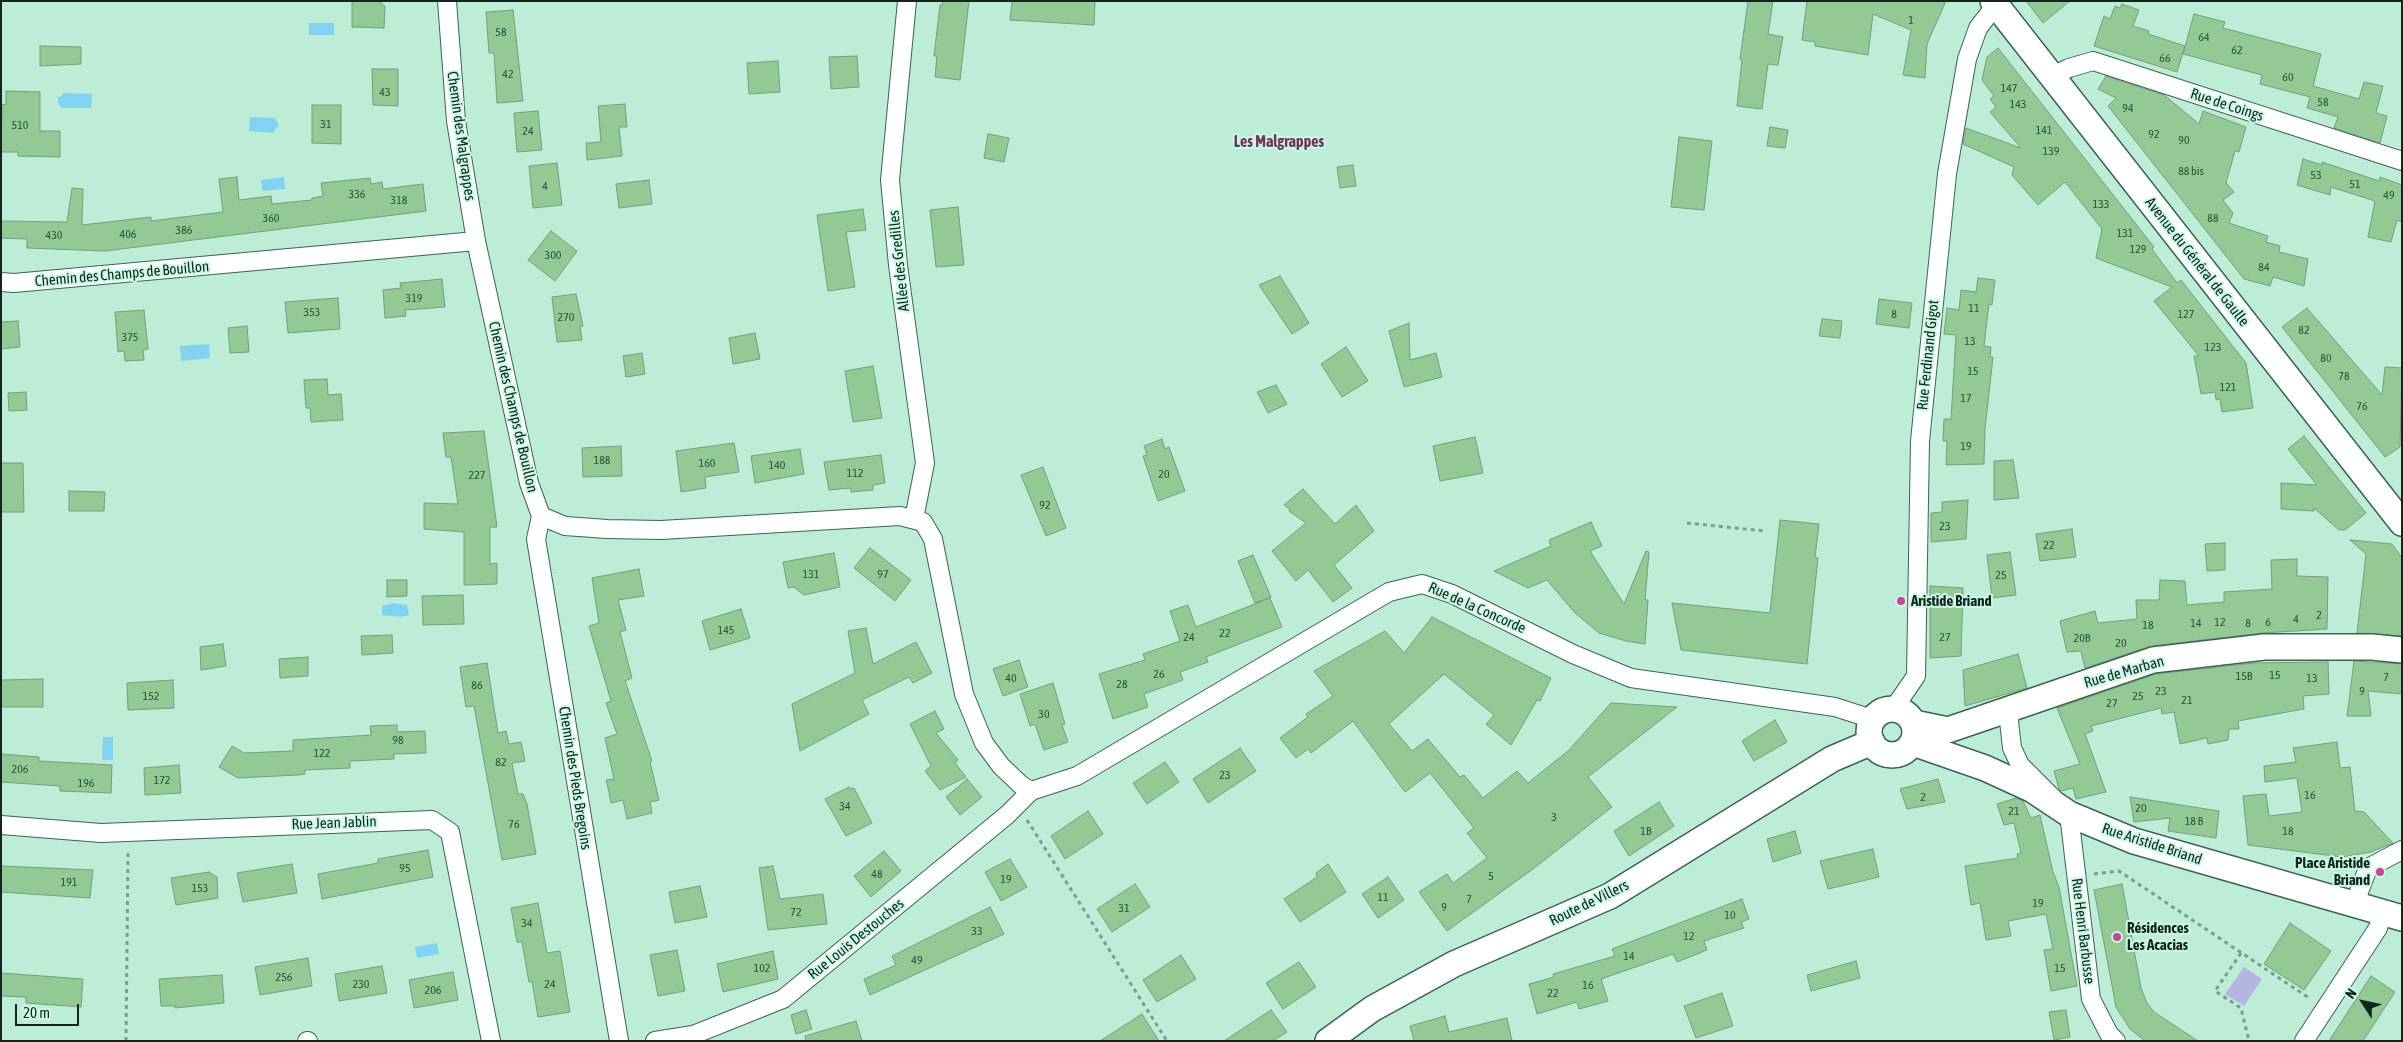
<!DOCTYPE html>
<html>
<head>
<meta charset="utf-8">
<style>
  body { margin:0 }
  #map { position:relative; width:2403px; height:1042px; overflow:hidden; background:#bdecd7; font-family:"Asap Condensed",sans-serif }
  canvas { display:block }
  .frame { position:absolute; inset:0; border:2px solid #13251e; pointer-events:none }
  .north { position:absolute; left:2338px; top:977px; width:50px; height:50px; -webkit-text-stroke:4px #caf9e4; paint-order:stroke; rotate:305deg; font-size:14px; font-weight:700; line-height:20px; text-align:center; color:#13251e }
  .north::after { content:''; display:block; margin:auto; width:18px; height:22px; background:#13251e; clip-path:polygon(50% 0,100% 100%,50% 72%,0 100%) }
  .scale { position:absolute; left:15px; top:1004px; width:64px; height:22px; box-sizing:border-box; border:2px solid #13251e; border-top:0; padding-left:6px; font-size:15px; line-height:18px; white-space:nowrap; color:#13251e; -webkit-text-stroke:4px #caf9e4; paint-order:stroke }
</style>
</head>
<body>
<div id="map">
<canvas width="2403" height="1042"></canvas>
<div class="frame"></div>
<div class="north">N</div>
<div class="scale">20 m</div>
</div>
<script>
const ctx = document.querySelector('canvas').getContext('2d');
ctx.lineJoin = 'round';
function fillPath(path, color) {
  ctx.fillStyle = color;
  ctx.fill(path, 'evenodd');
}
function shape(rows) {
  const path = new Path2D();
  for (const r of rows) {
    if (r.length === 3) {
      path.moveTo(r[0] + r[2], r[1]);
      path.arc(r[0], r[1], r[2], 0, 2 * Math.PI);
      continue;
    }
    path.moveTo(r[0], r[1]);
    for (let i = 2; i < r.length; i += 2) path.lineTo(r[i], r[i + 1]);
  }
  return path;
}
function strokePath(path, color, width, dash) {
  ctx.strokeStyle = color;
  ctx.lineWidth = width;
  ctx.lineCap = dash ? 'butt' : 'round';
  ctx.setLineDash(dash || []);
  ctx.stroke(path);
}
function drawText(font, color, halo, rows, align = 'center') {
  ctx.font = font + ' "Asap Condensed",sans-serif';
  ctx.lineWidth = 4;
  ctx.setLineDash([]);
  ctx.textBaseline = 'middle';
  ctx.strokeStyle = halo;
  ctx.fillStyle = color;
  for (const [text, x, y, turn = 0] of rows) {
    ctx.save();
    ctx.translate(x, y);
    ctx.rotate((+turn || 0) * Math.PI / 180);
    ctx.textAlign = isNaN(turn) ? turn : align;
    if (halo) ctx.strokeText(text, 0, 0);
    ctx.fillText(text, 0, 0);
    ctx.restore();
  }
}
fillPath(shape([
  [2244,967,2262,979,2244,1006,2225,994]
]), '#b6b5e1');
fillPath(shape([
  [309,23,334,23,334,35,309,35],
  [63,93,92,94,91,108,62,108,58,104,58,97,62,96],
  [250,117,275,118,279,126,274,130,274,133,249,131],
  [284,177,285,189,262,191,261,180],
  [209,344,210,358,181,361,180,346],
  [393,603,407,605,409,615,401,617,382,615,382,606],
  [103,737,113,737,113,760,102,760],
  [437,943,439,954,417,958,415,947]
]), '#81d3f4');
const building = shape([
  [352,1,378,1,385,6,384,28,352,27,352,1],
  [943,1,969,1,960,80,935,77,937,56,934,56,940,5,942,5,943,1],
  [1012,1,1095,1,1094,25,1010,20,1012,1],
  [1748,1,1773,1,1768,34,1783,37,1778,65,1768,64,1762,109,1737,106,1742,60,1740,59,1748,1],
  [1807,1,1946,1,1927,44,1925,78,1903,75,1911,30,1873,14,1868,55,1815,46,1815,42,1802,40,1807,1],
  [2026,1,2070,1,2043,23,2026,1],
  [2122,4,2139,10,2133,26,2149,31,2148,34,2185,46,2177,72,2094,46,2104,16,2110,19,2115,6,2120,8,2122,4],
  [513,10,523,101,497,103,494,53,489,53,486,12,513,10],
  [2194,14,2225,22,2223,28,2321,54,2313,86,2359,99,2364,82,2383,86,2376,113,2387,116,2380,143,2334,128,2338,117,2307,108,2310,97,2260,84,2262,75,2183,54,2194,14],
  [40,46,81,47,81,64,40,66,40,46],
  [1998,48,2154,247,2152,249,2177,283,2181,280,2246,363,2253,408,2222,412,2220,399,2216,400,2215,392,2201,394,2194,356,2199,356,2154,301,2172,287,2096,258,2102,229,2065,182,2038,205,2012,175,2014,167,1963,144,1966,128,2021,148,1990,112,1996,107,1990,99,1994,96,1982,80,1987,57,1998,48],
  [857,56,859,87,831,89,829,57,857,56],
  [778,61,780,92,749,94,747,63,778,61],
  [372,69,398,69,398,106,373,105,372,69],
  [2106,76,2164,95,2199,124,2203,111,2246,127,2239,152,2235,151,2226,183,2234,192,2223,200,2233,213,2229,223,2268,236,2266,242,2280,246,2279,252,2308,259,2304,286,2273,277,2270,286,2244,279,2108,106,2116,98,2098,89,2106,76],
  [6,91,40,92,40,131,60,131,60,157,18,156,18,152,1,152,2,104,6,105,6,91],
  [625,104,627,127,619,127,622,156,587,160,586,143,601,142,598,106,625,104],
  [312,105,341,105,341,144,312,143,312,105],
  [538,111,542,150,517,152,514,113,538,111],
  [1770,127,1788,130,1785,148,1767,146,1770,127],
  [988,134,1009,138,1004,162,984,158,988,134],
  [1679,137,1712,141,1704,210,1671,207,1679,137],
  [2303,159,2322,165,2322,162,2379,181,2380,177,2402,185,2402,222,2397,220,2391,242,2368,237,2375,201,2331,187,2330,195,2297,185,2303,159],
  [557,163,562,205,533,208,529,166,557,163],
  [1353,165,1356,186,1340,188,1337,167,1353,165],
  [237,177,239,200,271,196,272,204,312,200,312,198,323,196,321,183,370,178,371,184,382,182,383,189,423,184,426,211,105,251,27,248,27,239,1,238,1,221,67,222,72,188,83,189,82,225,151,217,151,221,223,212,219,179,237,177],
  [649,180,652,204,619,208,616,184,649,180],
  [958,207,964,265,936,267,930,210,958,207],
  [863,209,866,230,846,232,855,287,828,291,817,215,863,209],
  [551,231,577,251,555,281,528,260,551,231],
  [1280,276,1309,323,1292,334,1259,285,1280,276],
  [1978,278,1995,280,1992,305,1989,304,1984,346,1991,347,1990,357,1993,357,1985,429,1984,464,1946,465,1947,441,1943,441,1944,419,1951,419,1956,335,1944,334,1947,308,1959,310,1961,290,1976,292,1978,278],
  [442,279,445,307,405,310,406,316,385,318,383,290,401,288,400,283,442,279],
  [576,294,583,326,580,326,582,340,557,342,552,297,576,294],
  [338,298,340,329,288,333,285,302,338,298],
  [1879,299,1912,303,1909,328,1876,324,1879,299],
  [2307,308,2382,395,2385,367,2402,368,2400,447,2385,457,2282,327,2307,308],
  [144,310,148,349,143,350,144,360,125,361,124,351,118,352,115,312,144,310],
  [1822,319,1842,321,1840,338,1819,336,1822,319],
  [18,321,20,347,1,349,1,322,18,321],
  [1409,323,1410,360,1436,353,1442,377,1404,387,1389,331,1409,323],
  [247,326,249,352,230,353,228,328,247,326],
  [755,333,760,359,733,364,729,338,755,333],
  [1346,347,1368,381,1342,397,1321,364,1346,347],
  [642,353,645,374,626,377,623,356,642,353],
  [873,366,882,418,853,422,845,371,873,366],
  [327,379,328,395,341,394,343,420,311,422,310,408,306,408,304,380,327,379],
  [1276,385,1287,404,1268,413,1257,392,1276,385],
  [26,392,27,410,9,411,8,393,26,392],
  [484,431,497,527,490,527,490,564,497,563,497,584,464,585,464,532,424,529,424,503,458,504,451,457,446,457,443,433,484,431],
  [2304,436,2366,513,2345,530,2339,530,2314,508,2314,511,2281,509,2281,483,2317,485,2288,449,2304,436],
  [1475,437,1483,473,1440,481,1433,446,1475,437],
  [1162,439,1165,449,1169,447,1185,491,1158,501,1143,456,1147,455,1144,446,1162,439],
  [734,443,739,472,705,477,706,488,681,492,676,451,734,443],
  [621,446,622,476,583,477,582,448,621,446],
  [800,449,804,474,755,483,751,456,800,449],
  [881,455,885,483,873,485,873,490,851,492,851,488,829,490,824,462,881,455],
  [2013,460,2019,498,1994,500,1994,461,2013,460],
  [1,463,23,463,24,512,1,512,1,463],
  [1043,467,1066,528,1046,536,1021,475,1043,467],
  [1303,489,1335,524,1356,505,1374,531,1334,565,1352,588,1333,602,1308,570,1296,581,1272,551,1306,523,1289,511,1290,509,1284,505,1303,489],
  [69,491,105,492,104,511,69,511,69,491],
  [1968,500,1966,539,1931,542,1931,513,1942,512,1942,502,1968,500],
  [1780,520,1819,524,1815,557,1818,558,1807,664,1681,650,1672,603,1770,613,1780,520],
  [1591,522,1602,546,1590,551,1624,604,1646,551,1649,552,1645,600,1648,600,1645,644,1626,641,1599,633,1575,613,1547,580,1528,588,1494,571,1551,546,1549,540,1591,522],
  [2072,529,2076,557,2040,561,2036,534,2072,529],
  [2350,540,2392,544,2402,558,2402,636,2357,633,2366,554,2350,540],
  [2225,543,2225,570,2207,571,2205,544,2225,543],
  [870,548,911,580,895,601,854,568,870,548],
  [2010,552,2016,595,1992,598,1987,555,2010,552],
  [834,553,840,587,804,595,794,587,788,588,783,562,834,553],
  [1253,555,1271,597,1255,603,1238,561,1253,555],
  [2297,559,2297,576,2328,577,2327,629,2262,633,2151,646,2085,668,2081,651,2067,652,2060,621,2095,611,2098,623,2137,619,2136,600,2159,600,2160,580,2185,581,2187,605,2224,602,2224,592,2272,589,2271,560,2297,559],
  [639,569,644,596,618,600,626,630,620,632,632,678,625,681,652,761,650,762,659,800,650,802,652,813,627,819,623,800,611,803,609,792,606,780,614,779,605,738,617,734,606,703,611,701,589,626,599,623,592,578,639,569],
  [387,580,407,580,407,596,387,597,387,580],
  [1930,586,1963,588,1961,656,1930,658,1930,586],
  [463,595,464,624,423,625,422,596,463,595],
  [1270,598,1282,627,1206,657,1208,662,1180,672,1183,680,1144,694,1148,707,1113,719,1099,674,1145,660,1143,654,1180,641,1170,611,1188,605,1196,627,1270,598],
  [741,609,750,638,710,650,702,621,741,609],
  [1432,617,1551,678,1540,701,1537,700,1511,745,1486,724,1494,715,1444,674,1389,724,1412,751,1428,739,1460,777,1464,775,1483,798,1517,771,1528,783,1568,751,1611,703,1677,707,1588,777,1612,807,1533,869,1447,931,1419,892,1447,874,1453,883,1487,858,1467,833,1474,828,1430,773,1405,792,1353,721,1311,753,1308,749,1296,758,1280,738,1308,717,1306,714,1333,696,1314,671,1385,631,1404,653,1432,617],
  [866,628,873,664,916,642,932,673,913,683,909,677,862,700,869,714,800,751,792,704,855,673,848,631,866,628],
  [392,635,393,653,362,655,361,636,392,635],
  [223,644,226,666,201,670,200,647,223,644],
  [2018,654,2027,688,1965,706,1963,670,2018,654],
  [308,657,308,676,280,678,279,659,308,657],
  [1019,660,1028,687,1003,696,993,669,1019,660],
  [2354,661,2402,664,2402,694,2368,691,2371,716,2347,716,2354,661],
  [2328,662,2329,694,2303,696,2304,709,2238,721,2239,729,2229,729,2228,740,2208,744,2207,738,2180,744,2174,712,2162,714,2161,708,2091,726,2093,731,2085,734,2106,792,2076,799,2073,788,2061,791,2059,789,2054,771,2080,764,2057,708,2156,674,2254,663,2328,662],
  [487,663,498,733,506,731,509,744,521,742,525,761,512,763,518,794,523,794,527,804,536,854,502,860,474,706,466,707,460,667,487,663],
  [43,679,43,707,1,707,1,680,43,679],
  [173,680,174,708,128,710,127,683,173,680],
  [1053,683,1065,724,1062,725,1068,742,1044,750,1035,724,1030,726,1020,694,1053,683],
  [935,711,944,729,936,733,958,760,955,763,966,777,940,790,925,771,931,766,910,724,935,711],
  [1775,720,1787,742,1754,761,1742,741,1775,720],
  [397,725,397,732,425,731,426,753,394,754,394,759,350,761,350,768,305,770,305,774,297,775,238,778,219,767,232,746,244,753,293,751,293,740,371,735,370,726,397,725],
  [2337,742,2340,768,2350,767,2355,811,2364,812,2393,843,2371,852,2342,857,2248,845,2243,796,2266,794,2269,816,2302,812,2297,778,2265,782,2264,766,2296,762,2293,748,2337,742],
  [1240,748,1256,771,1208,803,1193,779,1240,748],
  [1,754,39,757,39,761,112,765,111,793,60,791,60,786,1,782,1,754],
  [1165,762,1179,782,1147,804,1133,783,1165,762],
  [179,765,181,793,145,795,144,768,179,765],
  [967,779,982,797,960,815,946,797,967,779],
  [1938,779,1945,802,1907,809,1900,789,1938,779],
  [849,787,851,789,854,788,872,823,846,836,825,799,849,787],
  [2130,797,2219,811,2216,838,2168,831,2170,818,2134,822,2130,797],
  [2016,798,2023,801,2031,818,2040,815,2053,872,2059,887,2077,986,2051,991,2044,950,2053,949,2046,914,2008,921,2011,936,1986,940,1980,903,1971,905,1965,866,2018,858,2017,854,2021,853,2014,823,2004,825,1997,804,2016,798],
  [1659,802,1674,826,1629,856,1614,831,1659,802],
  [1088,811,1103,834,1065,859,1051,836,1088,811],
  [1795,831,1801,853,1773,862,1767,839,1795,831],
  [1873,849,1879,877,1828,889,1820,861,1873,849],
  [428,850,433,877,322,899,318,874,378,863,378,859,428,850],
  [884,851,901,871,871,897,854,876,884,851],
  [1010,859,1027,887,1001,901,985,872,1010,859],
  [292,864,297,893,243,902,237,873,292,864],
  [1328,864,1346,892,1300,922,1284,899,1317,877,1316,873,1328,864],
  [1,866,93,870,90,898,1,892,1,866],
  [773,866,780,899,823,894,827,924,768,930,759,868,773,866],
  [209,872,217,877,218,898,176,905,171,878,209,872],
  [1388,877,1404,900,1378,918,1362,894,1388,877],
  [1135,884,1150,907,1112,932,1097,909,1135,884],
  [2122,884,2141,988,2147,1003,2154,1012,2198,1041,2145,1041,2130,1029,2116,1007,2094,890,2122,884],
  [700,886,707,917,675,923,669,892,700,886],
  [1742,899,1749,919,1741,922,1744,928,1704,941,1707,950,1677,962,1673,954,1601,979,1608,1001,1579,1009,1577,1002,1537,1014,1529,984,1554,977,1553,974,1615,956,1612,949,1742,899],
  [538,903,547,953,560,951,570,1012,538,1017,532,981,529,982,522,942,517,942,511,908,538,903],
  [990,907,1004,934,870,995,864,979,896,965,892,956,990,907],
  [2290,923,2331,951,2304,990,2264,964,2290,923],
  [677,950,685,991,658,996,650,955,677,950],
  [773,951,778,979,723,992,717,964,773,951],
  [1181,955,1196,979,1157,1002,1143,980,1181,955],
  [308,958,312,986,260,995,255,967,308,958],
  [1856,961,1860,978,1811,991,1807,975,1856,961],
  [1299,962,1316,987,1283,1009,1266,983,1299,962],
  [382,966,387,993,339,1001,335,974,382,966],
  [453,972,458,1000,414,1008,409,980,453,972],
  [1,973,83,979,81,1007,26,1003,26,997,1,996,1,973],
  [222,975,224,1003,175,1008,175,1006,161,1006,159,979,222,975],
  [2371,976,2395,992,2363,1041,2329,1041,2371,976],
  [1722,993,1733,1026,1696,1038,1684,1006,1722,993],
  [806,1010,812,1029,796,1034,791,1015,806,1010],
  [1271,1010,1287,1032,1273,1041,1224,1041,1271,1010],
  [2066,1010,2070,1037,2054,1040,2049,1012,2066,1010],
  [1142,1014,1159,1041,1100,1041,1142,1014],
  [1445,1016,1449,1032,1507,1018,1512,1041,1414,1041,1410,1026,1445,1016],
  [856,1021,862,1041,806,1041,805,1036,856,1021]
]);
fillPath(building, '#92c995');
strokePath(building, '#7b9b7d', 1);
const street = shape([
  [447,1,456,121,476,241],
  [907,1,890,180,898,265,925,463,914,519],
  [2053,76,2069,68,2093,61,2402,161],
  [1,282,14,283,476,241,529,483,541,516,565,526,607,529,661,530,900,516,923,522,933,539,964,694,984,743,1001,766,1021,785,1031,791],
  [541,516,536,539,619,1041],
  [1894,708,1916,676,1920,441,1947,174,1967,59,1978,28,1999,1],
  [2011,708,2009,721,2012,748,2020,765,2069,814,2091,999,2109,1034,2116,1041],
  [1,825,101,833,432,820,450,832,491,1041],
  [2354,905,2368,868,2402,850],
  [307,1041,308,1041],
  [655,1041,693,1035,783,999,1007,815,1031,791,1077,776,1389,592,1422,584,1452,594,1573,654,1631,678,1835,707,1872,719],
  [2304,1041,2378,928,2382,913]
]);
const secondary = shape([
  [1993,1,2402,523],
  [1892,732,23],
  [1914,723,1948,730,2153,660,2264,647,2372,647,2402,650],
  [1913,743,1985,768,2033,790,2069,814,2134,841,2402,918],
  [1328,1041,1372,1009,1454,964,1610,896,1832,759,1872,742]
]);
strokePath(street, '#396452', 20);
strokePath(secondary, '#396452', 28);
strokePath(shape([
  [1687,523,1765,531],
  [1027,820,1167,1041],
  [2094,874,2119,871,2309,998],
  [2241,953,2215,991,2241,1008,2249,1041],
  [126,1041,128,851]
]), '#7b9e8f', 3, [4, 4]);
strokePath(street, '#fff', 18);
strokePath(secondary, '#fff', 25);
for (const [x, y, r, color] of [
  [1901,601,5,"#c54795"],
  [2380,872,5,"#c54795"],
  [2117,937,5,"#c54795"]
]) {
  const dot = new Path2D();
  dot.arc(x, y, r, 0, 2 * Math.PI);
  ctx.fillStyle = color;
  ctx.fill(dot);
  strokePath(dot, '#caf9e4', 2);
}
drawText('12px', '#334e3c', null, [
  ["1",1911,20],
  ["58",501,32],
  ["64",2204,37],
  ["62",2237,50],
  ["66",2165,58],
  ["42",508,74],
  ["60",2288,77],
  ["147",2009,88],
  ["43",385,92],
  ["58",2323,102],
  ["143",2018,104],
  ["94",2128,108],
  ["31",326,124],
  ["510",20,125],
  ["141",2044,130],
  ["24",528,131],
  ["92",2154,134],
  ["90",2184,140],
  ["139",2051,151],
  ["88 bis",2191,171],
  ["53",2316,175],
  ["51",2355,184],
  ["4",545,186],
  ["336",357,194],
  ["49",2389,195],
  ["318",399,200],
  ["133",2101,204],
  ["360",271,218],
  ["88",2213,218],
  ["386",184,230],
  ["131",2125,233],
  ["406",128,234],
  ["430",54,235],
  ["129",2138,249],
  ["300",553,255],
  ["84",2264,267],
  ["319",414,298],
  ["11",1974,308],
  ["353",312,312],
  ["8",1894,314],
  ["127",2186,314],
  ["270",566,317],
  ["82",2304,330],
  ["375",130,337],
  ["13",1970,341],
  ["123",2213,347],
  ["80",2326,358],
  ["15",1973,371],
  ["78",2344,376],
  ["121",2228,387],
  ["17",1966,398],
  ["76",2362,406],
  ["19",1966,446],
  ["188",602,460],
  ["160",707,463],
  ["140",777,465],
  ["112",855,473],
  ["20",1164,474],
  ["227",477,475],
  ["92",1045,505],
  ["23",1945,526],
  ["22",2049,545],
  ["131",811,574],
  ["97",883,574],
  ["25",2001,575],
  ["2",2319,615],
  ["4",2296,619],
  ["12",2220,622],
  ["6",2268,622],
  ["14",2196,623],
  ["8",2248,623],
  ["18",2148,625],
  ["145",726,630],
  ["22",1225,633],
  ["24",1189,637],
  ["27",1945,637],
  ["20B",2082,638],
  ["20",2121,643],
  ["26",1159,674],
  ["15",2275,675],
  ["15B",2244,676],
  ["7",2386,677],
  ["40",1011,678],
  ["13",2312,678],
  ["28",1122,684],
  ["86",477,685],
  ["23",2161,691],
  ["9",2362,691],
  ["152",151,696],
  ["25",2138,696],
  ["21",2187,700],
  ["27",2112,703],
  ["30",1044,714],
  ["98",398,740],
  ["122",322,753],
  ["82",501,762],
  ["206",20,769],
  ["23",1225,775],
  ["172",162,780],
  ["196",86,783],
  ["16",2310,795],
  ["2",1923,797],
  ["34",845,806],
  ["20",2141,808],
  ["21",2014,811],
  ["3",1554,817],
  ["18 B",2194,821],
  ["76",514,824],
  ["1B",1646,831],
  ["18",2288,831],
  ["95",405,868],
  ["48",877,874],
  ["5",1491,876],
  ["19",1006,879],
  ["191",69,882],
  ["153",200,888],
  ["11",1383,897],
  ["7",1469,899],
  ["19",2038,903],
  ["9",1444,907],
  ["31",1124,908],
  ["72",796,912],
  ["10",1730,915],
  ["34",527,923],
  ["33",977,931],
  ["12",1689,936],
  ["14",1629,956],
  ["49",917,960],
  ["102",762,968],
  ["15",2060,968],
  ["256",284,977],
  ["230",361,984],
  ["24",550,984],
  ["16",1588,985],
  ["206",433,990],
  ["22",1553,993]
]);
drawText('15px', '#13251e', '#caf9e4', [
  ["Rue de Coings",2227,105,18],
  ["Chemin des Malgrappes",461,136,82],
  ["Allée des Gredilles",899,261,-96],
  ["Avenue du Général de Gaulle",2197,262,52],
  ["Chemin des Champs de Bouillon",122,274,-5],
  ["Rue Ferdinand Gigot",1928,355,-84],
  ["Chemin des Champs de Bouillon",513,407,77],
  ["Rue de la Concorde",1477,608,24],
  ["Rue de Marban",2124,672,-16],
  ["Chemin des Pieds Bregoins",575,778,81],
  ["Rue Jean Jablin",334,823,-2],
  ["Rue Aristide Briand",2152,844,18],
  ["Route de Villers",1589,903,-26],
  ["Rue Henri Barbusse",2083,931,83],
  ["Rue Louis Destouches",856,939,-39]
]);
drawText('bold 15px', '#13251e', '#caf9e4', [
  ["Aristide Briand",1911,601],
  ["Place Aristide",2370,863,"right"],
  ["Briand",2370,880,"right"],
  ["Résidences",2127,928],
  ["Les Acacias",2127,945]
], 'left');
drawText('bold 16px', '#733459', '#caf9e4', [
  ["Les Malgrappes",1279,142]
]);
</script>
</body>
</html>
